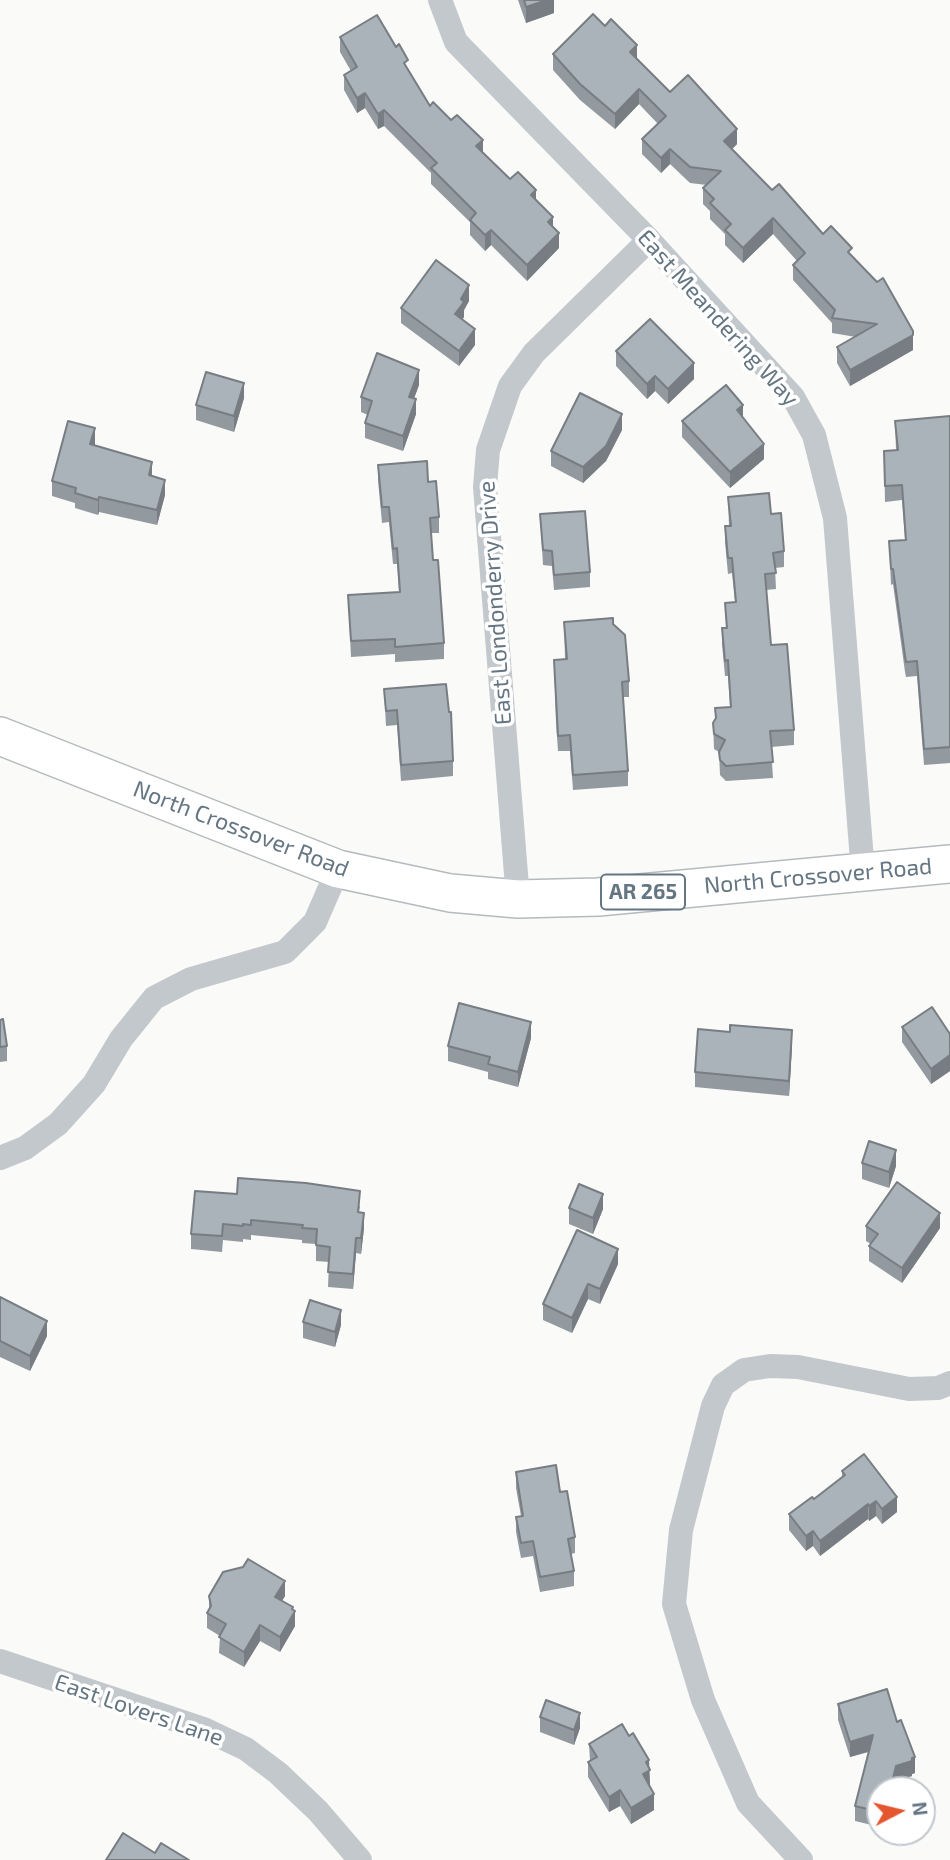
<!DOCTYPE html>
<html>
<head>
<meta charset="utf-8">
<style>
  body { margin:0 }
  #map { position:relative; width:950px; height:1860px; overflow:hidden; background:#fafaf8; font-family:"Exo 2",sans-serif }
  canvas { display:block }
  .north { position:absolute; left:866px; top:1776px; width:70px; height:70px; box-sizing:border-box; background:#fff; border:2px solid #c1c8cd; border-radius:50%; rotate:83deg; font-size:19px; font-weight:700; line-height:28px; text-align:center; color:#657683 }
  .north::after { content:''; display:block; margin:auto; width:24px; height:32px; background:#e4572e; clip-path:polygon(50% 0,100% 100%,50% 72%,0 100%) }
</style>
</head>
<body>
<div id="map">
<canvas width="950" height="1860"></canvas>
<div class="north">N</div>
</div>
<script>
const ctx = document.querySelector('canvas').getContext('2d');
ctx.lineJoin = 'round';
function shape(rows) {
  const path = new Path2D();
  for (const r of rows) {
    path.moveTo(r[0], r[1]);
    for (let i = 2; i < r.length; i += 2) path.lineTo(r[i], r[i + 1]);
  }
  return path;
}
function strokePath(path, color, width, dash) {
  ctx.strokeStyle = color;
  ctx.lineWidth = width;
  ctx.lineCap = dash ? 'butt' : 'round';
  ctx.setLineDash(dash || []);
  ctx.stroke(path);
}
function fillPath(path, color) {
  ctx.fillStyle = color;
  ctx.fill(path, 'evenodd');
}
function drawText(font, color, halo, rows, align = 'center') {
  ctx.font = font + ' "Exo 2",sans-serif';
  ctx.lineWidth = 7;
  ctx.setLineDash([]);
  ctx.textBaseline = 'middle';
  ctx.strokeStyle = halo;
  ctx.fillStyle = color;
  for (const [text, x, y, turn = 0] of rows) {
    ctx.save();
    ctx.translate(x, y);
    ctx.rotate((+turn || 0) * Math.PI / 180);
    ctx.textAlign = isNaN(turn) ? turn : align;
    if (halo) ctx.strokeText(text, 0, 0);
    ctx.fillText(text, 0, 0);
    ctx.restore();
  }
}
const primary = shape([
  [0,736,338,869,450,893,518,899,598,897,950,864]
]);
strokePath(primary, '#b5babe', 40);
strokePath(shape([
  [440,0,456,42,649,240,793,397,814,435,835,518,863,873],
  [518,899,485,487,488,450,510,386,534,353,649,240],
  [0,1158,25,1148,58,1124,94,1084,121,1039,154,998,191,979,285,952,315,922,338,869],
  [0,1661,206,1730,246,1749,278,1773,318,1811,360,1860],
  [801,1860,748,1803,703,1700,674,1604,681,1530,713,1406,723,1385,744,1370,770,1366,798,1367,909,1389,938,1388,950,1383]
]), '#c3c8cc', 24);
strokePath(primary, '#fff', 37);
fillPath(shape([
  [518,0,554,0,554,13,526,23],
  [340,37,408,70,430,106,483,152,510,179,536,200,553,226,559,248,527,281,491,245,485,251,470,235,470,222,431,184,431,173,384,126,378,129,365,108,357,113,344,90,344,75,351,71,340,52],
  [553,54,637,60,670,92,737,144,732,149,772,190,823,234,852,257,913,350,850,386,837,363,837,347,856,337,832,333,832,323,793,280,793,265,797,261,773,234,743,263,725,245,725,234,710,219,710,211,703,204,703,188,707,185,690,183,670,164,661,173,642,154,642,139,658,124,639,104,615,129,580,100,553,70],
  [469,301,464,310,464,317,462,320,475,345,459,366,401,323,401,308],
  [616,351,694,379,668,404,655,391,647,399,616,366],
  [419,385,414,398,416,414,403,451,365,438,365,423,368,415,361,412,361,397],
  [244,398,234,432,196,420,196,405],
  [950,416,950,763,924,765,917,676,906,677,905,672,893,584,891,585,889,541,905,540,902,500,885,502,884,451,896,450,895,421],
  [743,417,764,459,730,488,682,437,682,421],
  [622,430,606,461,583,483,551,466,551,451],
  [95,444,94,445,152,476,165,495,157,525,99,512,98,515,75,508,75,503,52,496,52,481],
  [378,465,428,482,439,517,439,533,431,533,433,560,444,643,444,659,395,662,395,654,351,657,348,595,399,592,397,564,393,564,389,522,382,523,378,480],
  [728,497,771,514,784,551,784,567,775,568,776,589,766,590,771,645,794,730,794,745,771,747,773,778,726,781,720,775,719,752,714,749,713,723,715,719,715,708,730,707,728,676,725,676,722,644,722,628,726,628,725,603,735,602,732,573,728,574,725,542,725,526,729,526],
  [540,514,590,572,590,587,554,590,552,566,543,565],
  [564,622,613,624,629,681,629,697,623,697,628,771,628,786,573,790,570,751,558,751,556,722,554,660,565,659],
  [384,689,453,761,453,776,401,781,397,725,386,726],
  [0,1020,7,1046,7,1061,0,1062],
  [902,1027,950,1034,950,1071,931,1084,902,1042],
  [531,1038,518,1087,488,1079,488,1072,448,1061,448,1046],
  [792,1045,789,1096,695,1087,695,1072],
  [862,1163,896,1166,889,1188,862,1179],
  [195,1191,360,1206,359,1212,364,1228,361,1254,356,1253,353,1289,328,1287,329,1262,316,1261,316,1244,302,1243,302,1240,251,1235,251,1240,243,1239,243,1242,223,1240,222,1252,191,1249,191,1234],
  [569,1208,603,1209,593,1234,569,1224],
  [866,1226,940,1228,902,1283,869,1261,869,1246,871,1244,866,1241],
  [618,1264,600,1304,588,1299,572,1333,543,1320,543,1304],
  [0,1297,47,1336,30,1371,0,1357],
  [303,1322,341,1325,335,1347,303,1338],
  [842,1471,897,1512,882,1524,876,1516,869,1521,868,1519,820,1556,813,1546,806,1551,789,1530,789,1514,814,1499,842,1477],
  [516,1472,560,1492,575,1537,575,1553,571,1554,574,1571,574,1586,540,1592,533,1556,521,1558,516,1532,516,1517,521,1516,516,1488],
  [209,1596,285,1596,282,1601,293,1610,295,1626,280,1652,260,1641,244,1667,219,1653,220,1636,207,1628,207,1613,209,1609],
  [838,1704,897,1722,915,1773,912,1774,912,1776,896,1781,894,1790,880,1790,880,1827,855,1821,855,1806,869,1752,850,1757,838,1720],
  [540,1717,580,1728,574,1745,540,1732],
  [589,1744,649,1768,650,1785,649,1786,654,1810,631,1824,620,1806,609,1812,588,1777,588,1762,590,1761]
]), '#929a9f');
fillPath(shape([
  [547,0,554,0,554,13,526,23,526,7],
  [637,45,637,60,630,52],
  [639,89,639,104,615,129,615,114],
  [365,93,365,108,357,113,357,98],
  [384,110,384,126,378,129,378,114],
  [737,129,737,144,724,157,724,141],
  [483,140,483,155,476,146],
  [670,149,670,164,661,173,661,158],
  [536,190,536,205,531,195],
  [553,217,553,232,548,222],
  [773,218,773,234,743,263,743,248],
  [491,230,491,245,485,251,485,235],
  [559,233,559,248,527,281,527,265],
  [469,285,469,301,464,310,464,317,455,330,455,314,461,299],
  [475,329,475,345,459,366,459,351],
  [913,331,913,350,850,386,850,370],
  [694,363,694,379,668,404,668,389],
  [419,370,419,385,409,412,409,397],
  [655,376,655,391,647,399,647,384],
  [244,383,244,398,234,432,234,416],
  [416,399,416,414,403,451,403,436],
  [743,405,743,420,737,410],
  [622,414,622,430,606,461,583,483,583,467],
  [95,428,95,444,90,460,90,444],
  [764,444,764,459,730,488,730,472],
  [152,462,152,477,149,475],
  [165,480,165,495,157,525,157,510],
  [99,497,99,512,98,515,98,500],
  [531,1022,531,1038,518,1087,518,1072],
  [792,1030,792,1045,789,1096,789,1081],
  [950,1055,950,1071,931,1084,931,1069],
  [896,1150,896,1166,889,1188,889,1172],
  [603,1194,603,1209,593,1234,593,1218],
  [364,1213,364,1228,361,1254,361,1238],
  [940,1213,940,1228,902,1283,902,1268],
  [356,1238,356,1253,353,1289,353,1274],
  [618,1249,618,1264,600,1304,600,1289],
  [588,1284,588,1299,572,1333,572,1318],
  [341,1310,341,1325,335,1347,335,1332],
  [47,1321,47,1336,30,1371,30,1356],
  [897,1497,897,1512,882,1524,882,1509],
  [876,1501,876,1516,869,1521,869,1506],
  [868,1504,868,1519,820,1556,820,1541],
  [813,1531,813,1546,806,1551,806,1536],
  [285,1581,285,1596,275,1612,275,1597],
  [293,1607,293,1614,295,1611,295,1626,280,1652,280,1637],
  [260,1625,260,1641,244,1667,244,1652],
  [580,1713,580,1728,574,1745,574,1730],
  [873,1735,873,1750,850,1757,850,1742],
  [915,1757,915,1773,912,1774,912,1776,896,1781,894,1790,890,1790,896,1766],
  [649,1760,650,1785,643,1790,643,1774,646,1762],
  [620,1790,620,1806,609,1812,609,1797],
  [654,1794,654,1810,631,1824,631,1808]
]), '#777d82');
const building = shape([
  [524,0,547,0,526,7,524,0],
  [593,14,605,26,611,19,637,45,630,52,670,92,688,75,737,129,724,141,772,190,779,184,823,234,831,226,852,248,848,252,877,282,883,278,913,331,913,335,850,370,837,347,877,324,832,318,835,310,793,265,805,253,773,218,743,248,725,230,731,224,710,203,714,199,703,188,721,171,690,167,670,149,661,158,642,139,666,116,639,89,615,114,580,84,553,54,593,14],
  [377,15,396,47,399,44,408,60,404,63,430,106,433,102,451,120,457,115,483,140,476,146,510,179,518,172,536,190,531,195,553,217,548,222,559,233,527,265,491,230,485,235,470,220,476,213,431,168,437,163,384,110,378,114,365,93,357,98,344,75,357,67,340,37,377,15],
  [436,260,469,285,461,299,464,302,455,314,475,329,459,351,401,308,436,260],
  [650,319,694,363,668,389,655,376,647,384,616,351,650,319],
  [377,353,419,370,409,397,416,399,403,436,365,423,372,401,361,397,377,353],
  [206,372,244,383,234,416,196,405,206,372],
  [726,385,743,405,737,410,764,444,730,472,682,421,726,385],
  [580,393,622,414,606,446,583,467,551,451,580,393],
  [950,416,950,747,924,749,917,661,906,662,905,656,893,569,891,569,889,541,906,540,902,485,885,486,884,451,898,450,895,421,950,416],
  [68,421,95,428,90,444,152,462,149,475,165,480,157,510,99,497,98,500,75,493,76,488,52,481,68,421],
  [427,461,428,482,436,481,439,517,430,518,433,560,438,560,444,643,395,647,395,639,351,641,348,595,400,592,397,548,393,549,389,507,382,507,378,465,427,461],
  [769,493,771,514,781,513,784,551,773,553,776,573,765,574,771,645,787,644,794,730,770,731,773,762,726,766,720,760,719,752,725,740,714,734,713,723,716,718,715,708,731,707,728,660,725,661,722,628,727,628,725,603,736,602,732,558,728,558,725,526,731,526,728,497,769,493],
  [585,511,590,572,554,575,552,551,543,550,540,514,585,511],
  [613,618,613,624,625,635,629,681,622,682,628,771,573,775,570,735,558,736,554,660,567,659,564,622,613,618],
  [446,684,449,712,451,712,453,761,401,765,397,710,386,711,384,689,446,684],
  [459,1003,531,1022,518,1072,488,1064,490,1057,448,1046,459,1003],
  [932,1007,950,1034,950,1055,931,1069,902,1027,932,1007],
  [3,1019,7,1046,0,1047,0,1020,3,1019],
  [730,1025,792,1030,789,1081,695,1072,698,1029,730,1032,730,1025],
  [869,1141,896,1150,889,1172,862,1163,869,1141],
  [238,1178,306,1183,360,1191,358,1212,364,1213,361,1238,356,1238,353,1274,328,1272,330,1247,316,1245,317,1229,302,1228,303,1225,251,1220,251,1225,243,1224,243,1226,223,1224,222,1236,191,1234,195,1191,237,1194,238,1178],
  [897,1182,940,1213,902,1268,869,1246,878,1234,866,1226,897,1182],
  [579,1184,603,1194,593,1218,569,1208,579,1184],
  [577,1230,618,1249,600,1289,588,1284,572,1318,543,1304,577,1230],
  [0,1297,47,1321,30,1356,0,1341,0,1297],
  [310,1300,341,1310,335,1332,303,1322,310,1300],
  [864,1454,897,1497,882,1509,876,1501,869,1506,868,1504,820,1541,813,1531,806,1536,789,1514,812,1497,814,1499,845,1475,842,1471,864,1454],
  [556,1465,560,1492,567,1491,575,1537,568,1539,574,1571,540,1577,533,1541,521,1543,516,1517,523,1516,516,1472,556,1465],
  [248,1559,285,1581,275,1597,293,1607,292,1609,295,1611,280,1637,260,1625,244,1652,219,1637,226,1624,207,1613,211,1606,209,1596,223,1572,243,1567,248,1559],
  [887,1689,897,1722,901,1720,915,1757,912,1758,912,1761,896,1766,890,1790,880,1790,880,1812,855,1806,873,1735,850,1742,838,1704,887,1689],
  [546,1700,580,1713,574,1730,540,1717,546,1700],
  [622,1724,629,1736,633,1733,649,1760,646,1762,650,1770,643,1774,654,1794,631,1808,620,1790,609,1797,588,1762,597,1757,589,1744,622,1724],
  [123,1833,155,1853,161,1843,189,1860,106,1860,123,1833]
]);
fillPath(building, '#aab3b9');
strokePath(building, '#777d82', 2);
for (const [x, y, w] of [
  [643,892,84]
]) {
  const box = new Path2D();
  box.roundRect(x - w / 2, y - 17.5, w, 35, 5);
  ctx.fillStyle = '#fff';
  ctx.fill(box);
  strokePath(box, '#657683', 2);
}
drawText('bold 21px', '#657683', null, [
  ["AR 265",643,892]
]);
drawText('23px', '#657683', '#fff', [
  ["East Meandering Way",718,318,48],
  ["East Londonderry Drive",495,603,-94],
  ["North Crossover Road",241,829,21],
  ["North Crossover Road",818,876,-5],
  ["East Lovers Lane",139,1710,19]
]);
</script>
</body>
</html>
